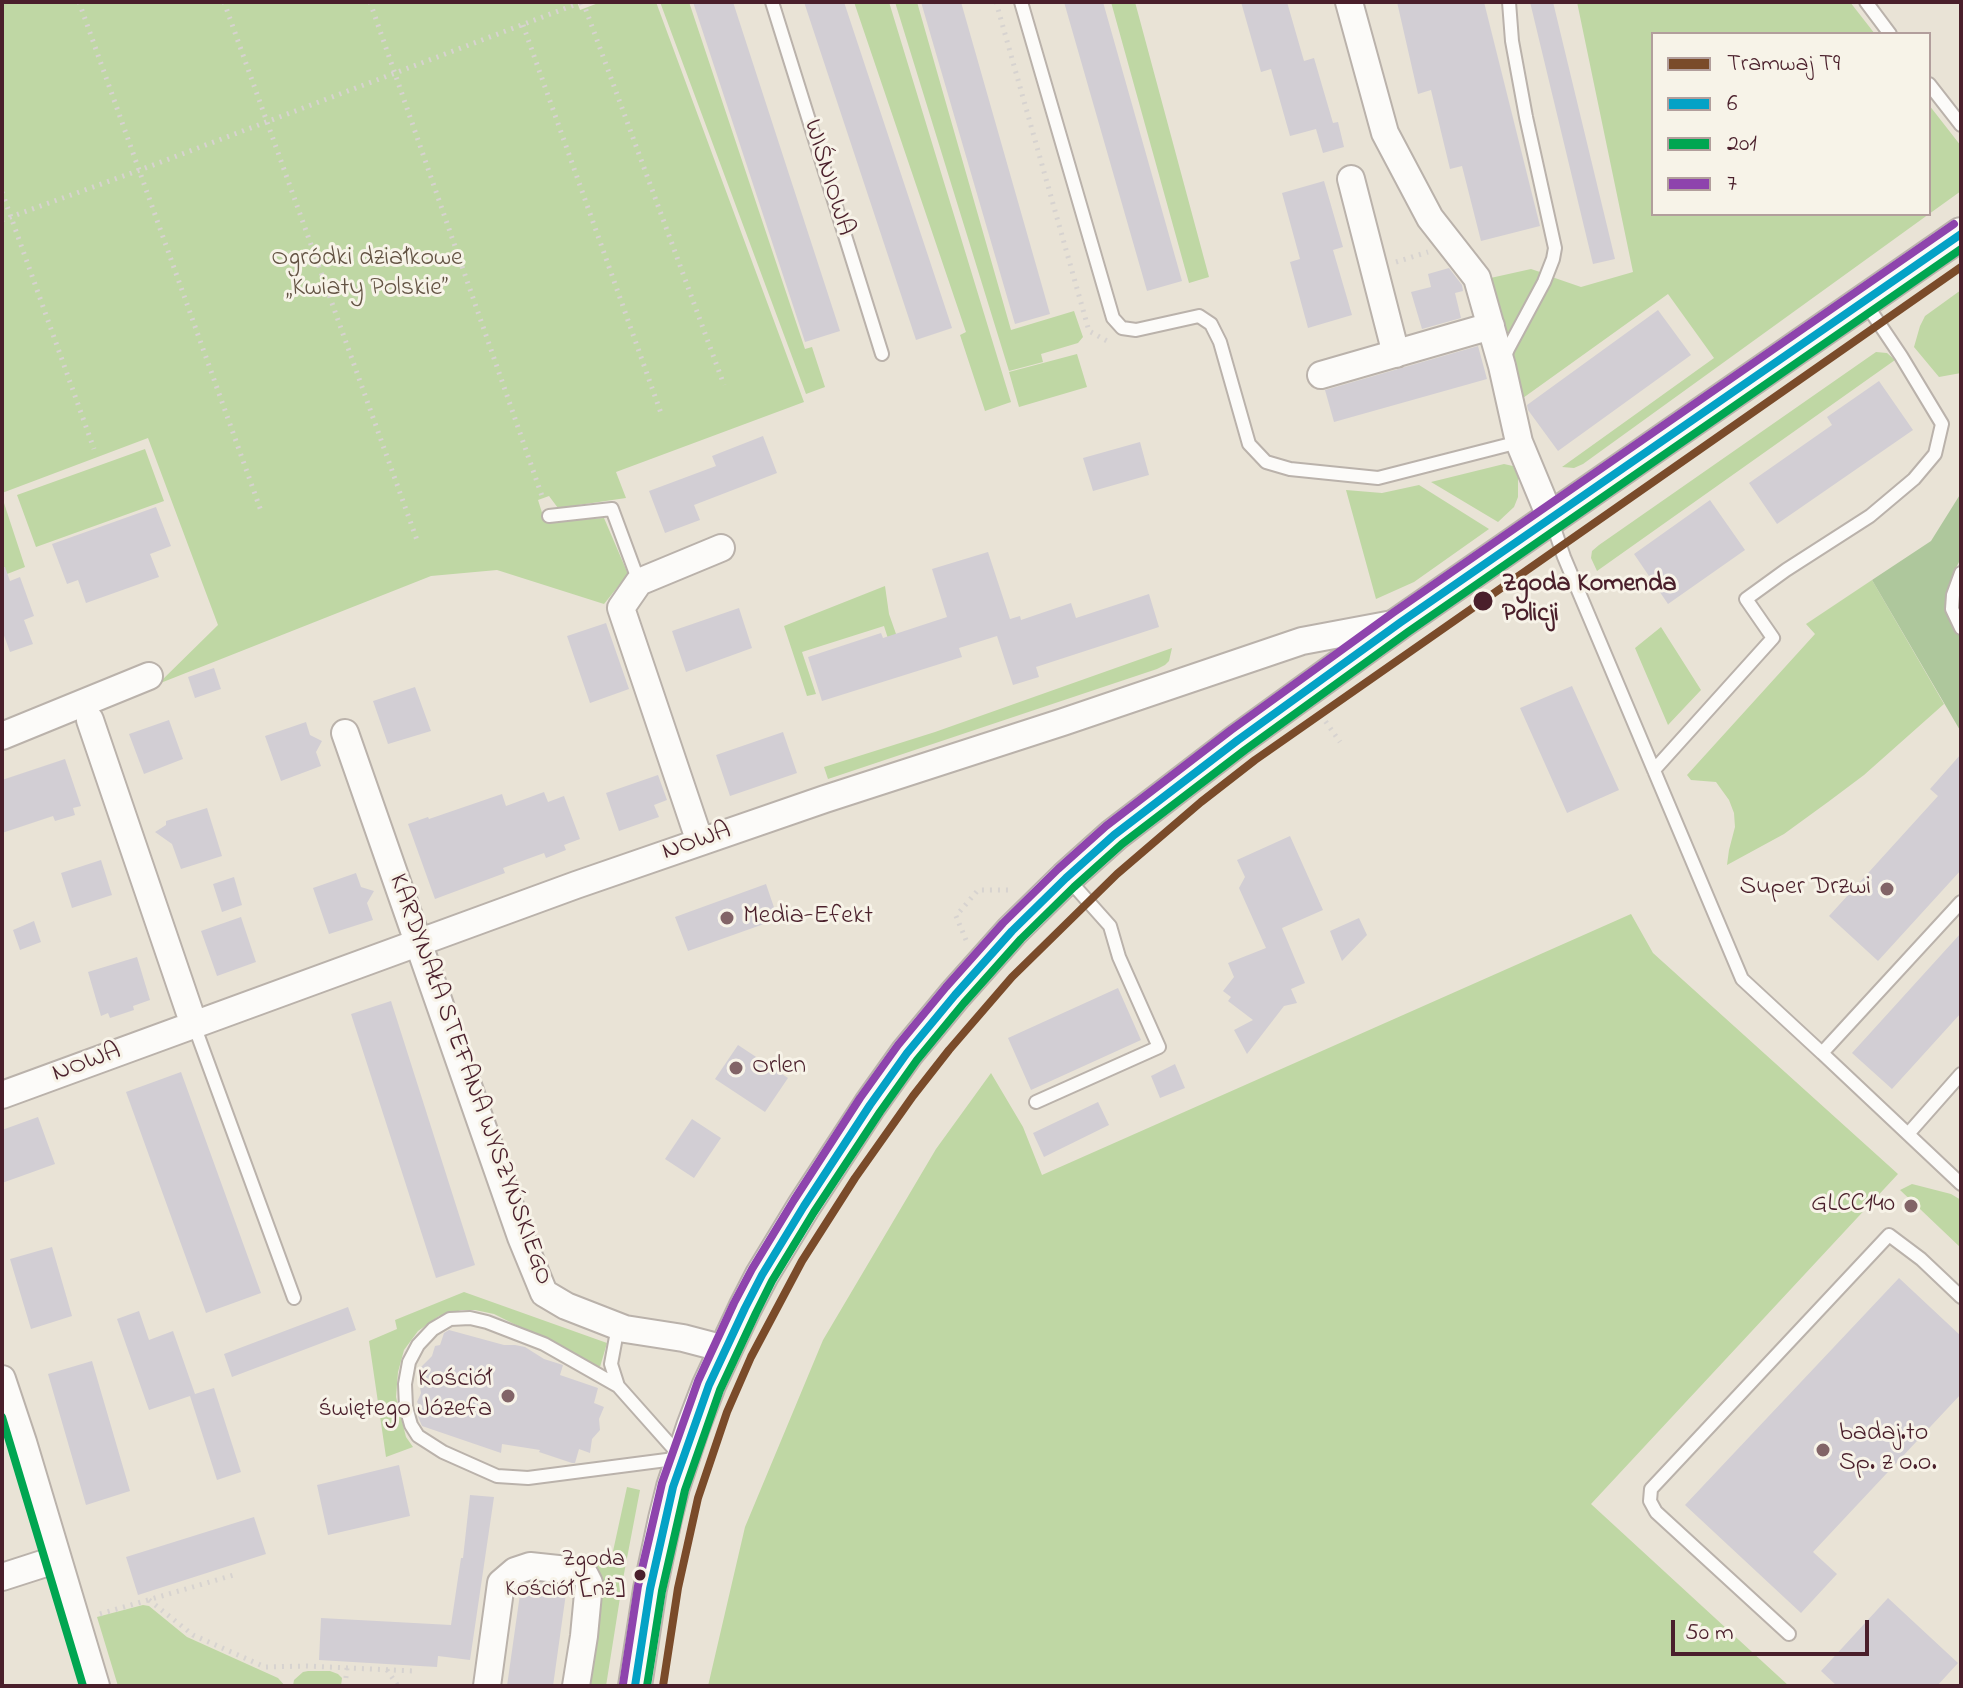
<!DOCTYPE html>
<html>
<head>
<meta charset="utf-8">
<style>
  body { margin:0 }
  #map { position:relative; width:1963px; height:1688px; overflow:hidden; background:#e9e3d6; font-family:"Indie Flower",sans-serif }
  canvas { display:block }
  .frame { position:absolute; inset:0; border:4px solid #4a1f2b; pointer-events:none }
  .legend { position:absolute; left:1651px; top:32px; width:280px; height:184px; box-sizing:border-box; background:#f7f3e8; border:2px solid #b29e9c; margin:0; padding:10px 14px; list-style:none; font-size:24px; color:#4a1f2b }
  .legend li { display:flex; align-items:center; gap:16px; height:40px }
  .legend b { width:40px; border:2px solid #b29e9c }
  .scale { position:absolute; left:1671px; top:1620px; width:198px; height:36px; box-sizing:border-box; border:4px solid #4a1f2b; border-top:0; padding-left:10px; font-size:24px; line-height:28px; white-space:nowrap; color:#4a1f2b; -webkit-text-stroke:6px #f7f3e8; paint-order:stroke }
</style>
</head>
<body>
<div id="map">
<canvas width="1963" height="1688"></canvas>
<div class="frame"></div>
<ul class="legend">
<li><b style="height:10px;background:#7a4b2a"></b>Tramwaj T9</li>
<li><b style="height:10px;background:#04a2c6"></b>6</li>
<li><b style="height:10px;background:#00a651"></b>201</li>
<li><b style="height:10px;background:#8e44ad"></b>7</li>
</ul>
<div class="scale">50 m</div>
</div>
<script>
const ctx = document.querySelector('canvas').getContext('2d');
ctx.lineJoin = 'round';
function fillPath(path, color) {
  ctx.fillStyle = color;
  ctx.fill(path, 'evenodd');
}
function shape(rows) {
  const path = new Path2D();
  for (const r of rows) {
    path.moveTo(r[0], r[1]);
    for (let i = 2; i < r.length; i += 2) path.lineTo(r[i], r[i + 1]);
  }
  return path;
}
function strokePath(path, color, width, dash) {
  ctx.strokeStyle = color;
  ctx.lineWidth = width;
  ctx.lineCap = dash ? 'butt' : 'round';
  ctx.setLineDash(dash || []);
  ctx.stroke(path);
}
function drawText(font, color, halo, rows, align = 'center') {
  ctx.font = font + ' "Indie Flower",sans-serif';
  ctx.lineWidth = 6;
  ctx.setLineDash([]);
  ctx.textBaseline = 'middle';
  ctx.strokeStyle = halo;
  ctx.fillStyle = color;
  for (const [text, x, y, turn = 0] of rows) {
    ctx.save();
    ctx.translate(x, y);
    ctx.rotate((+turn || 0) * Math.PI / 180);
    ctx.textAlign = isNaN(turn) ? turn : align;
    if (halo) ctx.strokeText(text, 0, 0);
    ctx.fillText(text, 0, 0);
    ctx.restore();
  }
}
fillPath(shape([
  [2,2,577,2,580,10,601,2,656,2,804,402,616,472,626,498,558,508,549,496,538,500,545,522,604,518,628,574,604,604,497,570,431,576,158,684,218,625,148,438,2,493],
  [660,2,689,2,805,349,812,347,825,387,806,394],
  [854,2,889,2,1011,402,985,411,960,335,966,332],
  [895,2,917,2,1011,330,1074,311,1083,337,1078,343,1041,354,1043,362,1009,371],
  [1111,2,1135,2,1209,277,1189,283],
  [1577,2,1850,2,1875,34,1653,34,1653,214,1929,214,1583,464,1574,468,1562,467,1714,358,1668,294,1516,403,1511,364,1517,343,1552,277,1581,287,1633,272],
  [1929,105,1961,146,1961,191,1929,214],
  [1531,269,1543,273,1503,346,1486,279],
  [1961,290,1961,373,1939,377,1914,347,1920,326,1925,316],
  [1876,352,1887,353,1895,360,1597,571,1591,558,1592,551,1599,545],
  [1077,354,1087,387,1019,407,1009,372],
  [145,449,164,501,36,547,17,495],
  [1504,464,1513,466,1518,476,1518,497,1514,507,1498,522,1431,482],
  [1419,485,1489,529,1414,582,1376,599,1346,490,1382,493],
  [2,503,4,503,25,567,2,576],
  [1872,580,1944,704,1864,775,1828,802,1784,834,1727,865,1729,850,1735,827,1734,813,1729,800,1716,782,1691,780,1687,775,1815,634,1806,624],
  [885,586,889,614,908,668,898,670,884,626,802,652,816,694,807,696,784,626],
  [1661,627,1701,690,1668,725,1635,648],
  [1172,648,1169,661,1165,665,1157,669,828,779,824,767,935,732],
  [1631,914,1653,953,1898,1174,1591,1504,1789,1686,708,1686,745,1527,823,1340,936,1149,991,1073,1023,1127,1042,1175],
  [1912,1184,1951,1194,1961,1200,1961,1248,1900,1190],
  [464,1292,607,1343,600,1367,494,1314,475,1310,462,1310,439,1316,418,1331,404,1350,398,1372,396,1397,406,1437,413,1447,386,1457,369,1341,397,1329,395,1320],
  [627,1487,640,1490,623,1579,606,1686,585,1686,601,1585,552,1561,610,1565],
  [143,1605,149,1606,187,1637,278,1678,285,1686,118,1686,97,1617],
  [308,1671,330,1671,338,1674,342,1678,341,1686,293,1686,294,1680,303,1672]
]), '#bfd7a4');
fillPath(shape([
  [1961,493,1961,558,1953,574,1946,601,1948,616,1961,638,1961,732,1872,580,1931,541]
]), '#aec79c');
fillPath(shape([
  [693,2,733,2,840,331,805,342],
  [804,2,844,2,952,328,916,340],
  [921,2,961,2,1050,314,1015,324],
  [1064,2,1103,2,1182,281,1147,291],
  [1241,2,1287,2,1304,61,1314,58,1333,123,1338,122,1344,147,1323,153,1316,129,1290,136,1271,69,1261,72],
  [1397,2,1484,2,1540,226,1481,241,1462,166,1450,169,1431,90,1418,94],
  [1530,2,1553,2,1615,259,1593,264],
  [1324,181,1343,247,1333,250,1352,315,1308,328,1290,262,1300,259,1282,193],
  [1449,268,1462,285,1463,291,1455,293,1461,318,1422,329,1411,292,1431,287,1428,274],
  [1658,310,1691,355,1558,451,1528,410,1527,405],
  [1478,346,1487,379,1334,422,1325,390],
  [1879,381,1913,430,1777,524,1749,483,1832,425,1827,417],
  [763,436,777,473,694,505,700,520,665,533,649,491,716,466,712,456],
  [1140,442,1149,475,1093,491,1083,458],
  [1710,500,1745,550,1668,604,1634,554],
  [156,507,171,546,150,554,159,577,86,603,78,580,67,584,52,544],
  [988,552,1010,619,1020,616,1021,620,1071,603,1076,618,1149,594,1159,627,1036,667,1039,677,1013,685,997,636,959,648,962,657,822,701,808,657,881,633,883,638,947,617,932,569],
  [2,567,5,567,10,581,20,577,34,616,24,620,33,644,10,652,2,630],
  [739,608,752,648,686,672,672,631],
  [606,623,629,689,590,703,567,636],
  [214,668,221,689,195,698,188,677],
  [1572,686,1619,790,1567,813,1520,708],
  [415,687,431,731,388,744,373,701],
  [169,720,183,759,144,774,129,734],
  [306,722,310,735,322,741,316,752,321,766,281,781,265,736],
  [783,732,797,773,730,796,716,755],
  [1961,754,1961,870,1878,961,1829,916,1938,796,1930,789],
  [65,759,81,806,73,808,75,815,55,821,53,816,2,833,2,780],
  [658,775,667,800,654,805,659,817,619,831,606,793],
  [544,792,548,802,564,796,580,839,564,845,566,850,546,858,544,853,503,868,505,873,435,899,408,824,428,817,429,819,502,794,506,806],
  [207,808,222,856,181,869,172,844,155,832,166,825,166,821],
  [1290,836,1323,910,1282,928,1305,983,1291,989,1297,1003,1284,1006,1247,1054,1234,1030,1253,1020,1228,1001,1231,997,1223,991,1234,977,1228,963,1266,948,1239,888,1245,877,1237,860],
  [101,860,112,895,72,908,61,873],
  [356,873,361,887,374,891,367,903,373,920,329,934,313,888],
  [234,877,242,905,222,912,213,884],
  [766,884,778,919,688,951,675,917],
  [241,917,256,962,217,976,201,931],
  [1359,918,1367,935,1342,961,1330,931],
  [34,921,41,942,20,950,13,930],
  [1961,933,1961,1013,1892,1089,1852,1053],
  [137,957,150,1000,133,1006,134,1010,110,1018,108,1013,101,1016,88,972],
  [1118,988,1141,1040,1031,1090,1008,1038],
  [391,1001,475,1265,436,1278,351,1014],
  [738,1045,788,1078,765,1112,715,1079],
  [1175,1064,1185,1088,1160,1098,1151,1076],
  [181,1072,261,1293,206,1313,126,1092],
  [1098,1102,1109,1125,1044,1157,1033,1133],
  [38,1117,55,1164,2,1183,2,1130],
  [692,1119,721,1138,694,1178,665,1159],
  [52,1247,72,1316,31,1329,10,1259],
  [1899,1278,1961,1336,1961,1394,1813,1552,1837,1574,1801,1613,1685,1505],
  [348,1307,356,1330,232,1377,224,1354],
  [139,1311,149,1340,173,1331,195,1394,214,1388,241,1472,217,1480,190,1396,149,1410,117,1319],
  [449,1330,504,1345,515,1345,525,1347,544,1359,563,1365,560,1375,598,1388,594,1403,604,1407,599,1419,600,1430,592,1439,590,1453,579,1449,575,1463,572,1463,539,1452,540,1450,502,1444,501,1453,422,1426,417,1414,420,1406,417,1402,421,1393,418,1376,419,1371,421,1367,432,1356,435,1346,440,1345,444,1333],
  [92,1361,130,1491,86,1505,48,1374],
  [399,1465,410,1516,328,1535,317,1485],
  [470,1495,494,1497,470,1660,438,1656,437,1667,319,1660,321,1618,451,1625,461,1558,463,1558],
  [254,1517,266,1554,138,1595,126,1557],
  [532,1582,567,1586,553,1686,507,1686,521,1587],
  [1888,1598,1958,1663,1937,1686,1837,1686,1821,1671]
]), '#d2ced4');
const service = shape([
  [772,2,882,354],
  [1021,2,1113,318,1122,328,1136,330,1199,316,1211,324,1220,342,1249,444,1266,462,1290,469,1378,478,1519,442],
  [1866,2,1890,34],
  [1929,84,1961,125],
  [1504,358,1508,349,1544,282,1553,259,1555,248,1526,117,1512,41,1509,2],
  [549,516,612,509,639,582],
  [1552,522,1564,557,1742,979,1822,1053,1961,902],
  [1961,573,1953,595,1952,609,1961,628],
  [1654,770,1773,638,1746,599,1786,570,1870,516,1914,479,1935,454,1942,424,1901,356,1864,301],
  [194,1025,294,1298],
  [1822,1053,1961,1184],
  [1036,1102,1159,1047,1119,957,1110,926,1069,880],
  [1908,1134,1961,1074],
  [470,1318,487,1322,544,1344,618,1386,682,1458,528,1478,497,1476,443,1452,418,1436,411,1425,406,1407,405,1384,409,1362,418,1345,433,1329,450,1319,470,1318],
  [618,1326,611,1364,618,1386],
  [1789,1634,1656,1512,1650,1501,1651,1489,1889,1235,1921,1259,1961,1297]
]);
const minor = shape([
  [1349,2,1385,133,1430,218,1477,278,1502,366,1519,442,1551,519],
  [1351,179,1396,354],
  [1321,375,1491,326],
  [90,720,194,1025],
  [345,733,521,1237,544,1293,566,1306,625,1329,683,1338,725,1349],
  [2,736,149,676],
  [700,842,621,608,639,582,721,548],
  [2,1095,576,885,825,799,1063,722,1302,641,1398,623],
  [2,1379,23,1442,96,1686],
  [2,1577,58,1559],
  [487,1686,501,1583,515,1571,530,1566,577,1571,585,1575,589,1583,584,1636,576,1686]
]);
const tertiary = shape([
  [635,1686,650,1589,665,1519,673,1487,693,1427,709,1385,745,1308,762,1275,804,1206,870,1105,907,1053,955,995,1012,931,1066,878,1114,835,1238,740,1401,622,1961,234]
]);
strokePath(service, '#bab2ab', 16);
strokePath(minor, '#bab2ab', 30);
strokePath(tertiary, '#bab2ab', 36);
strokePath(shape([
  [79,2,261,511],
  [224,2,418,543],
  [370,2,543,499],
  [583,2,724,385],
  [996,2,1089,331,1107,341],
  [523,25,662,416],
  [2,192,94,449],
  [2,220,140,170,582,2],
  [1396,262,1428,252],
  [1321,715,1340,742],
  [966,940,956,916,978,890,1011,890],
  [149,1600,193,1635,265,1667,306,1666,414,1671],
  [100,1614,237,1574],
  [387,1670,398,1686],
  [345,1686,347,1668]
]), '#d7d3d0', 5, [2, 6]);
strokePath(service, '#fcfbf9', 12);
strokePath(minor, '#fcfbf9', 26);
strokePath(tertiary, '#fcfbf9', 32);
strokePath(shape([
  [635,1686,650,1589,673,1487,709,1385,745,1308,762,1275,804,1206,870,1105,907,1053,955,995,1012,931,1066,878,1114,835,1238,740,1401,622,1961,234]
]), '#04a2c6', 8);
strokePath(shape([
  [2,1417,83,1686],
  [647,1686,662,1591,685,1490,720,1390,756,1313,772,1281,814,1212,880,1112,917,1060,964,1003,1021,939,1074,887,1122,844,1245,750,1408,632,1961,249]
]), '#00a651', 8);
strokePath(shape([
  [623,1684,638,1586,662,1483,698,1381,734,1303,752,1269,794,1200,860,1098,898,1045,946,987,1003,923,1058,869,1106,826,1231,730,1394,612,1954,224]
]), '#8e44ad', 8);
strokePath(shape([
  [663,1686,678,1588,698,1498,727,1412,751,1357,802,1261,855,1178,913,1096,949,1050,1012,977,1117,874,1201,802,1255,760,1961,267]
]), '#7a4b2a', 8);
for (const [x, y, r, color] of [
  [1483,601,11,"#4a1f2b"],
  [1887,889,8,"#826467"],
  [727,918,8,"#826467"],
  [736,1068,8,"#826467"],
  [1911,1206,8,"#826467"],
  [508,1396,8,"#826467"],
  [1823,1450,8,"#826467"],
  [640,1575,7,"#4a1f2b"]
]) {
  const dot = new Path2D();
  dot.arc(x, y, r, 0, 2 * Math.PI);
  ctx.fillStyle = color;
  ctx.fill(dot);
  strokePath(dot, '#f7f3e8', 3);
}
drawText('24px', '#4a1f2b', '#f7f3e8', [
  ["Zgoda",625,1561],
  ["Kościół [nż]",625,1591]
], 'right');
drawText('26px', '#4a1f2b', '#f7f3e8', [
  ["WIŚNIOWA",827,178,73],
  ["NOWA",697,843,-19],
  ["NOWA",87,1064,-20],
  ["KARDYNAŁA STEFANA WYSZYŃSKIEGO",469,1080,70]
]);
drawText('26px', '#635343', '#f7f3e8', [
  ["Ogródki działkowe",367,260],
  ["„Kwiaty Polskie”",367,290]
]);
drawText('bold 26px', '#4a1f2b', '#f7f3e8', [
  ["Zgoda Komenda",1502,586],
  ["Policji",1502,616]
], 'left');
drawText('26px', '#4a1f2b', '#f7f3e8', [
  ["Super Drzwi",1871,889],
  ["Media-Efekt",743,918,"left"],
  ["Orlen",752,1068,"left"],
  ["GLCC140",1895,1206],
  ["Kościół",492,1381],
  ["świętego Józefa",492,1411],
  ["badaj.to",1839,1435,"left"],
  ["Sp. z o.o.",1839,1465,"left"]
], 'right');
</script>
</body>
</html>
